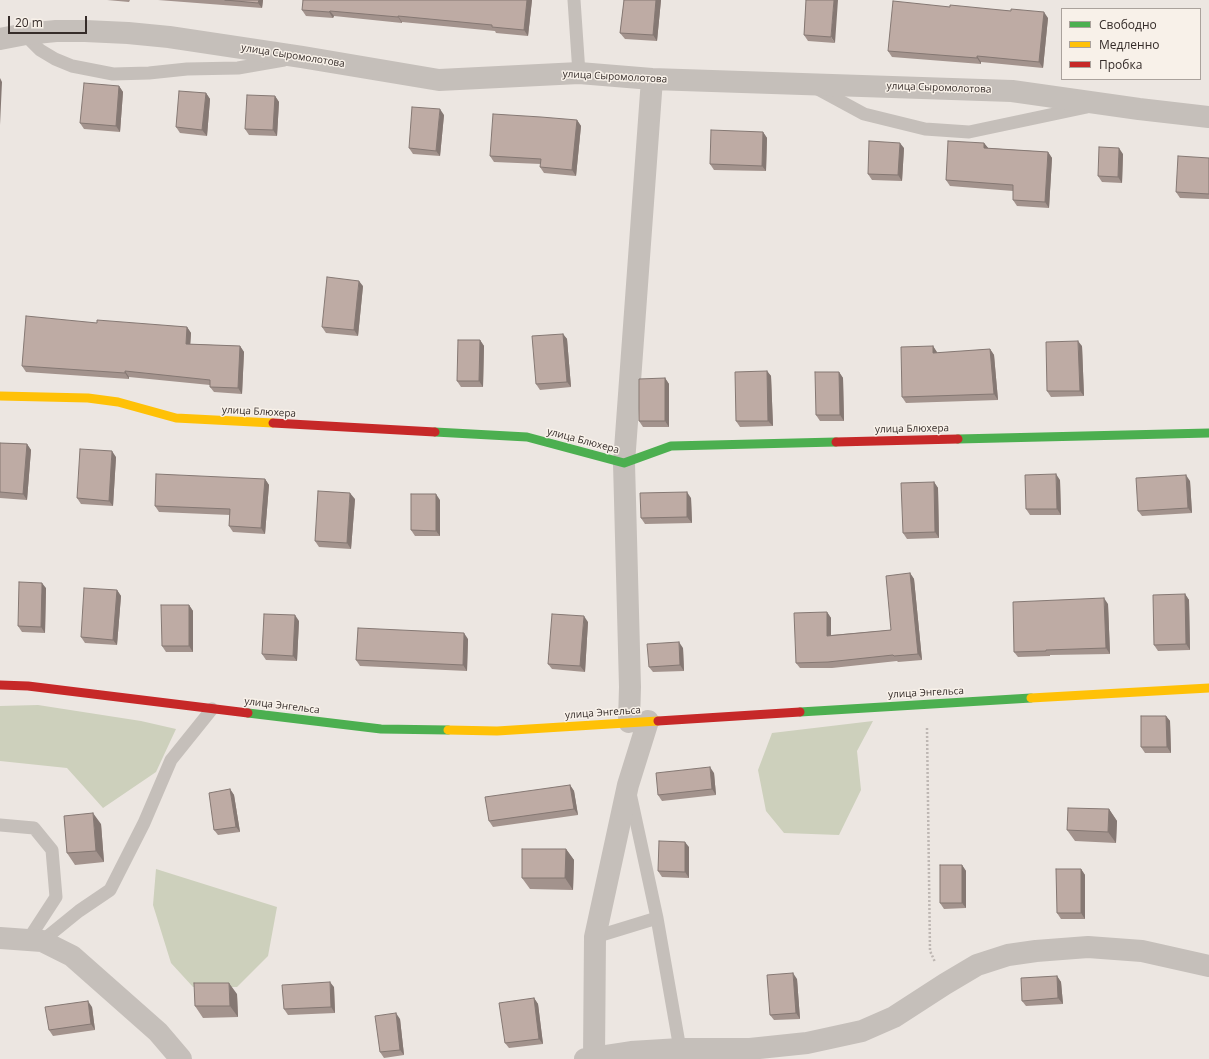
<!DOCTYPE html>
<html>
<head>
<meta charset="utf-8">
<style>
  body { margin:0 }
  #map { position:relative; width:1209px; height:1059px; overflow:hidden; background:#ece6e1; font-family:"Open Sans",sans-serif }
  canvas { display:block }
  .legend { position:absolute; left:1061px; top:8px; width:140px; height:72px; box-sizing:border-box; background:#f8f1e9; border:1px solid #aaa29c; margin:0; padding:5px 7px; list-style:none; font-size:12px; color:#352c29 }
  .legend li { display:flex; align-items:center; gap:8px; height:20px }
  .legend b { width:20px; border:1px solid #aaa29c }
  .scale { position:absolute; left:8px; top:16px; width:79px; height:18px; box-sizing:border-box; border:2px solid #352c29; border-top:0; padding-left:5px; font-size:12px; line-height:14px; white-space:nowrap; color:#352c29; -webkit-text-stroke:3px #f8f1e9; paint-order:stroke }
</style>
</head>
<body>
<div id="map">
<canvas width="1209" height="1059"></canvas>
<ul class="legend">
<li><b style="height:5px;background:#4caf50"></b>Свободно</li>
<li><b style="height:5px;background:#ffc107"></b>Медленно</li>
<li><b style="height:5px;background:#c62828"></b>Пробка</li>
</ul>
<div class="scale">20 m</div>
</div>
<script>
const ctx = document.querySelector('canvas').getContext('2d');
ctx.lineJoin = 'round';
function fillPath(path, color) {
  ctx.fillStyle = color;
  ctx.fill(path, 'evenodd');
}
function shape(rows) {
  const path = new Path2D();
  for (const r of rows) {
    path.moveTo(r[0], r[1]);
    for (let i = 2; i < r.length; i += 2) path.lineTo(r[i], r[i + 1]);
  }
  return path;
}
function strokePath(path, color, width, dash) {
  ctx.strokeStyle = color;
  ctx.lineWidth = width;
  ctx.lineCap = dash ? 'butt' : 'round';
  ctx.setLineDash(dash || []);
  ctx.stroke(path);
}
function drawText(font, color, halo, rows, align = 'center') {
  ctx.font = font + ' "Open Sans",sans-serif';
  ctx.lineWidth = 3;
  ctx.setLineDash([]);
  ctx.textBaseline = 'middle';
  ctx.strokeStyle = halo;
  ctx.fillStyle = color;
  for (const [text, x, y, turn = 0] of rows) {
    ctx.save();
    ctx.translate(x, y);
    ctx.rotate((+turn || 0) * Math.PI / 180);
    ctx.textAlign = isNaN(turn) ? turn : align;
    if (halo) ctx.strokeText(text, 0, 0);
    ctx.fillText(text, 0, 0);
    ctx.restore();
  }
}
fillPath(shape([
  [38,705,141,721,176,729,156,772,103,808,67,768,0,761,0,706],
  [873,721,857,751,861,790,839,835,784,833,766,811,758,770,772,733],
  [156,869,277,907,268,956,237,987,193,987,171,963,153,905]
]), '#cdd0bc');
strokePath(shape([
  [927,728,930,951,935,962]
]), '#beb7b3', 2.5, [2, 2]);
strokePath(shape([
  [574,0,579,73],
  [26,34,32,42,40,50,55,59,72,66,113,74,149,73,187,69,238,68,284,60],
  [816,88,864,114,925,129,969,132,1087,107],
  [630,793,657,918,680,1049],
  [0,825,34,828,52,850,56,897,28,940],
  [595,937,657,918],
  [42,941,79,911,110,890,144,823,171,760,212,709]
]), '#c5bfba', 13);
strokePath(shape([
  [0,39,26,34,56,31,85,31,128,33,169,37,302,57,439,80,579,73,652,79,1012,91,1139,109,1209,117],
  [629,722,630,687,624,463,652,79],
  [0,938,42,941,72,956,158,1032,181,1059],
  [594,1058,595,937,628,785,648,721],
  [585,1059,631,1052,680,1049,750,1049,807,1043,862,1031,894,1017,945,984,977,965,1008,955,1036,951,1088,947,1142,951,1209,966]
]), '#c5bfba', 22);
strokePath(shape([
  [435,432,527,437,624,463,671,446,836,442],
  [958,439,1209,433],
  [800,712,1031,698],
  [248,713,381,729,448,730]
]), '#4caf50', 9);
strokePath(shape([
  [0,396,88,398,118,402,176,418,273,423],
  [1031,698,1209,688],
  [448,730,497,731,658,721]
]), '#ffc107', 9);
strokePath(shape([
  [273,423,435,432],
  [836,442,958,439],
  [0,685,28,686,248,713],
  [658,721,800,712]
]), '#c62828', 9);
fillPath(shape([
  [107,0,130,0,129,2],
  [158,0,263,0,262,8],
  [532,0,528,36,496,33,495,31,402,22,402,23,334,16,333,18,306,16,302,10],
  [624,0,661,0,657,41,625,39,620,33],
  [806,0,835,43,808,41,804,35],
  [950,7,1011,11,1048,18,1043,68,981,62,981,64,892,57,888,51],
  [119,86,123,92,120,132,84,129,80,123],
  [206,93,210,99,207,136,180,133,176,127],
  [275,96,279,102,277,136,249,135,245,129],
  [444,115,440,156,413,154,409,148],
  [577,120,581,126,576,176,544,173,540,167,541,164,494,162,490,156],
  [763,132,767,138,766,171,714,170,710,164],
  [984,143,988,148,1048,152,1052,158,1049,208,1017,206,1013,200,1013,191,950,186,946,180],
  [904,148,902,181,872,180,868,174],
  [1123,154,1122,183,1102,182,1098,176],
  [1209,158,1209,199,1180,198,1176,192],
  [363,286,358,336,326,333,322,327],
  [97,323,187,327,191,333,190,344,240,346,244,352,242,394,214,392,210,387,210,385,129,377,129,379,26,372,22,366],
  [563,334,567,339,571,387,540,390,536,384],
  [480,340,484,346,483,387,461,387,457,381],
  [933,346,937,353,990,349,994,355,998,400,906,403,902,397],
  [1082,346,1084,396,1051,397,1047,391],
  [767,371,771,376,773,426,740,427,736,421],
  [839,372,843,378,844,421,820,421,816,415],
  [665,378,669,384,669,427,643,427,639,421],
  [0,443,27,444,31,450,27,500,0,498],
  [116,457,113,506,81,504,77,498],
  [265,479,269,485,265,534,233,532,229,526,230,515,159,512,155,506],
  [1060,480,1061,515,1030,515,1026,509],
  [1190,481,1192,513,1142,516,1138,511],
  [934,482,938,488,939,538,907,539,903,533],
  [691,498,692,523,645,524,641,518],
  [355,499,351,549,319,547,315,541],
  [440,500,440,536,415,536,411,530],
  [910,573,914,579,922,660,898,662,897,661,832,668,800,668,796,663,827,612,831,618,831,635,891,630],
  [46,588,45,633,22,632,18,626],
  [117,590,121,596,117,645,85,643,81,637],
  [1185,594,1189,600,1190,650,1158,651,1154,645],
  [1108,604,1110,654,1050,655,1050,656,1018,657,1014,652],
  [189,605,193,611,193,652,166,652,162,646],
  [299,621,297,661,266,660,262,654],
  [588,622,585,672,552,669,548,664],
  [468,639,467,671,360,666,356,660],
  [683,648,684,671,653,672,649,667],
  [1166,716,1170,721,1171,753,1145,753,1141,747],
  [714,773,716,795,662,801,658,795],
  [570,785,574,791,578,815,493,827,489,821],
  [230,789,234,795,240,832,218,835,214,830],
  [1109,809,1117,821,1116,843,1075,841,1067,830],
  [101,824,104,862,75,865,67,853],
  [689,847,689,878,662,877,658,871],
  [566,849,574,860,573,890,530,889,522,878],
  [962,865,966,871,966,908,944,909,940,903],
  [1081,869,1085,875,1085,919,1061,919,1057,913],
  [1057,976,1061,982,1063,1004,1026,1006,1022,1001],
  [797,979,800,1019,774,1020,770,1015],
  [334,987,335,1013,288,1015,284,1009],
  [237,994,238,1017,203,1018,195,1006],
  [534,998,538,1004,543,1044,509,1048,505,1043],
  [92,1007,95,1030,53,1036,49,1030],
  [400,1019,404,1055,384,1058,380,1052]
]), '#a3938d');
fillPath(shape([
  [259,0,263,0,262,8,258,3],
  [527,0,532,0,528,36,524,30],
  [656,0,661,0,657,41,653,35],
  [834,0,838,0,835,43,831,37],
  [330,11,334,16,333,18,329,12],
  [1044,12,1048,18,1043,68,1039,62],
  [398,16,402,22,402,23,398,17],
  [977,56,981,62,981,64,977,58],
  [0,78,2,82,0,125],
  [119,86,123,92,120,132,116,126],
  [206,93,210,99,207,136,202,130],
  [275,96,279,102,277,136,273,130],
  [440,109,444,115,440,156,436,151],
  [577,120,581,126,576,176,572,170],
  [763,132,767,138,766,171,762,166],
  [900,143,904,148,902,181,898,175],
  [984,143,989,149,984,148],
  [1119,148,1123,154,1122,183,1118,177],
  [1048,152,1052,158,1049,208,1045,202],
  [359,281,363,286,358,336,354,330],
  [187,327,191,333,190,350,186,344],
  [563,334,567,339,571,387,567,382],
  [480,340,484,346,483,387,479,381],
  [1078,341,1082,346,1084,396,1080,391],
  [240,346,244,352,242,394,238,388],
  [933,346,937,352,937,359,933,353],
  [990,349,994,355,998,400,994,394],
  [125,371,129,377,129,379,125,373],
  [767,371,771,376,773,426,768,421],
  [839,372,843,378,844,421,840,415],
  [665,378,669,384,669,427,665,421],
  [27,444,31,450,27,500,23,494],
  [112,451,116,457,113,506,109,501],
  [1056,474,1060,480,1061,515,1057,509],
  [1186,475,1190,481,1192,513,1188,508],
  [265,479,269,485,265,534,261,528],
  [934,482,938,488,939,538,935,532],
  [687,492,691,498,692,523,687,517],
  [350,493,355,499,351,549,347,543],
  [436,494,440,500,440,536,436,531],
  [910,573,914,579,922,660,918,654],
  [42,583,46,588,45,633,41,627],
  [117,590,121,596,117,645,113,640],
  [1185,594,1189,600,1190,650,1186,644],
  [1104,598,1108,604,1110,654,1106,648],
  [189,605,193,611,193,652,189,646],
  [827,612,831,618,831,641,827,636],
  [295,615,299,621,297,661,293,656],
  [584,616,588,622,585,672,580,666],
  [464,633,468,639,467,671,463,665],
  [679,642,683,648,684,671,680,665],
  [1166,716,1170,721,1171,753,1167,747],
  [710,767,714,773,716,795,712,789],
  [570,785,574,791,578,815,574,809],
  [230,789,234,795,240,832,236,827],
  [1109,809,1117,821,1116,843,1108,832],
  [93,813,101,824,104,862,96,851],
  [685,842,689,847,689,878,685,872],
  [566,849,574,860,573,890,565,878],
  [962,865,966,871,966,908,962,903],
  [1081,869,1085,875,1085,919,1081,913],
  [793,973,797,979,800,1019,796,1013],
  [1057,976,1061,982,1063,1004,1058,998],
  [330,982,334,987,335,1013,331,1007],
  [229,983,237,994,238,1017,230,1006],
  [534,998,538,1004,543,1044,539,1039],
  [88,1001,92,1007,95,1030,91,1024],
  [396,1013,400,1019,404,1055,400,1050]
]), '#857873');
const building = shape([
  [225,0,259,0,258,3,225,0],
  [303,0,527,0,524,30,492,27,492,25,398,16,398,17,330,11,329,12,302,10,303,0],
  [624,0,656,0,653,35,620,33,624,0],
  [806,0,834,0,831,37,804,35,806,0],
  [893,1,950,7,950,5,1011,11,1011,9,1044,12,1039,62,977,56,977,58,888,51,893,1],
  [84,83,119,86,116,126,80,123,84,83],
  [179,91,206,93,202,130,176,127,179,91],
  [247,95,275,96,273,130,245,129,247,95],
  [412,107,440,109,436,151,409,148,412,107],
  [493,114,541,117,577,120,572,170,540,167,541,159,490,156,493,114],
  [711,130,763,132,762,166,710,164,711,130],
  [869,141,900,143,898,175,868,174,869,141],
  [948,141,984,143,984,148,1048,152,1045,202,1013,200,1013,185,946,180,948,141],
  [1099,147,1119,148,1118,177,1098,176,1099,147],
  [1178,156,1209,158,1209,194,1176,192,1178,156],
  [327,277,359,281,354,330,322,327,327,277],
  [26,316,97,323,97,320,187,327,186,344,240,346,238,388,210,387,210,380,125,371,125,373,22,366,26,316],
  [563,334,567,382,536,384,532,336,563,334],
  [458,340,480,340,479,381,457,381,458,340],
  [1078,341,1080,391,1047,391,1046,342,1078,341],
  [933,346,933,353,990,349,994,394,902,397,901,347,933,346],
  [767,371,768,421,736,421,735,372,767,371],
  [815,372,839,372,840,415,816,415,815,372],
  [665,378,665,421,639,421,639,379,665,378],
  [0,443,27,444,23,494,0,492,0,443],
  [80,449,112,451,109,501,77,498,80,449],
  [156,474,265,479,261,528,229,526,230,509,155,506,156,474],
  [1056,474,1057,509,1026,509,1025,475,1056,474],
  [1186,475,1188,508,1138,511,1136,478,1186,475],
  [934,482,935,532,903,533,901,483,934,482],
  [318,491,350,493,347,543,315,541,318,491],
  [687,492,687,517,641,518,640,493,687,492],
  [411,494,436,494,436,531,411,530,411,494],
  [910,573,918,654,894,656,893,655,828,662,796,663,794,613,827,612,827,636,891,630,886,576,910,573],
  [19,582,42,583,41,627,18,626,19,582],
  [84,588,117,590,113,640,81,637,84,588],
  [1185,594,1186,644,1154,645,1153,595,1185,594],
  [1104,598,1106,648,1046,650,1046,651,1014,652,1013,602,1104,598],
  [161,605,189,605,189,646,162,646,161,605],
  [264,614,295,615,293,656,262,654,264,614],
  [552,614,584,616,580,666,548,664,552,614],
  [358,628,464,633,463,665,356,660,358,628],
  [679,642,680,665,649,667,647,644,679,642],
  [1141,716,1166,716,1167,747,1141,747,1141,716],
  [710,767,712,789,658,795,656,773,710,767],
  [570,785,574,809,489,821,485,797,570,785],
  [230,789,236,827,214,830,209,793,230,789],
  [1068,808,1109,809,1108,832,1067,830,1068,808],
  [93,813,96,851,67,853,64,816,93,813],
  [659,841,685,842,685,872,658,871,659,841],
  [522,849,566,849,565,878,522,878,522,849],
  [940,865,962,865,962,903,940,903,940,865],
  [1056,869,1081,869,1081,913,1057,913,1056,869],
  [793,973,796,1013,770,1015,767,975,793,973],
  [1057,976,1058,998,1022,1001,1021,978,1057,976],
  [330,982,331,1007,284,1009,282,985,330,982],
  [194,983,229,983,230,1006,195,1006,194,983],
  [534,998,539,1039,505,1043,499,1003,534,998],
  [88,1001,91,1024,49,1030,45,1007,88,1001],
  [396,1013,400,1050,380,1052,375,1016,396,1013]
]);
fillPath(building, '#beaba4');
strokePath(building, '#857873', 1);
drawText('10px', '#352c29', '#f8f1e9', [
  ["улица Сыромолотова",293,56,9],
  ["улица Сыромолотова",615,77,3],
  ["улица Сыромолотова",939,88,2],
  ["улица Блюхера",259,412,3],
  ["улица Блюхера",912,429,-1],
  ["улица Блюхера",583,441,15],
  ["улица Энгельса",926,693,-3],
  ["улица Энгельса",282,706,7],
  ["улица Энгельса",603,713,-4]
]);
</script>
</body>
</html>
